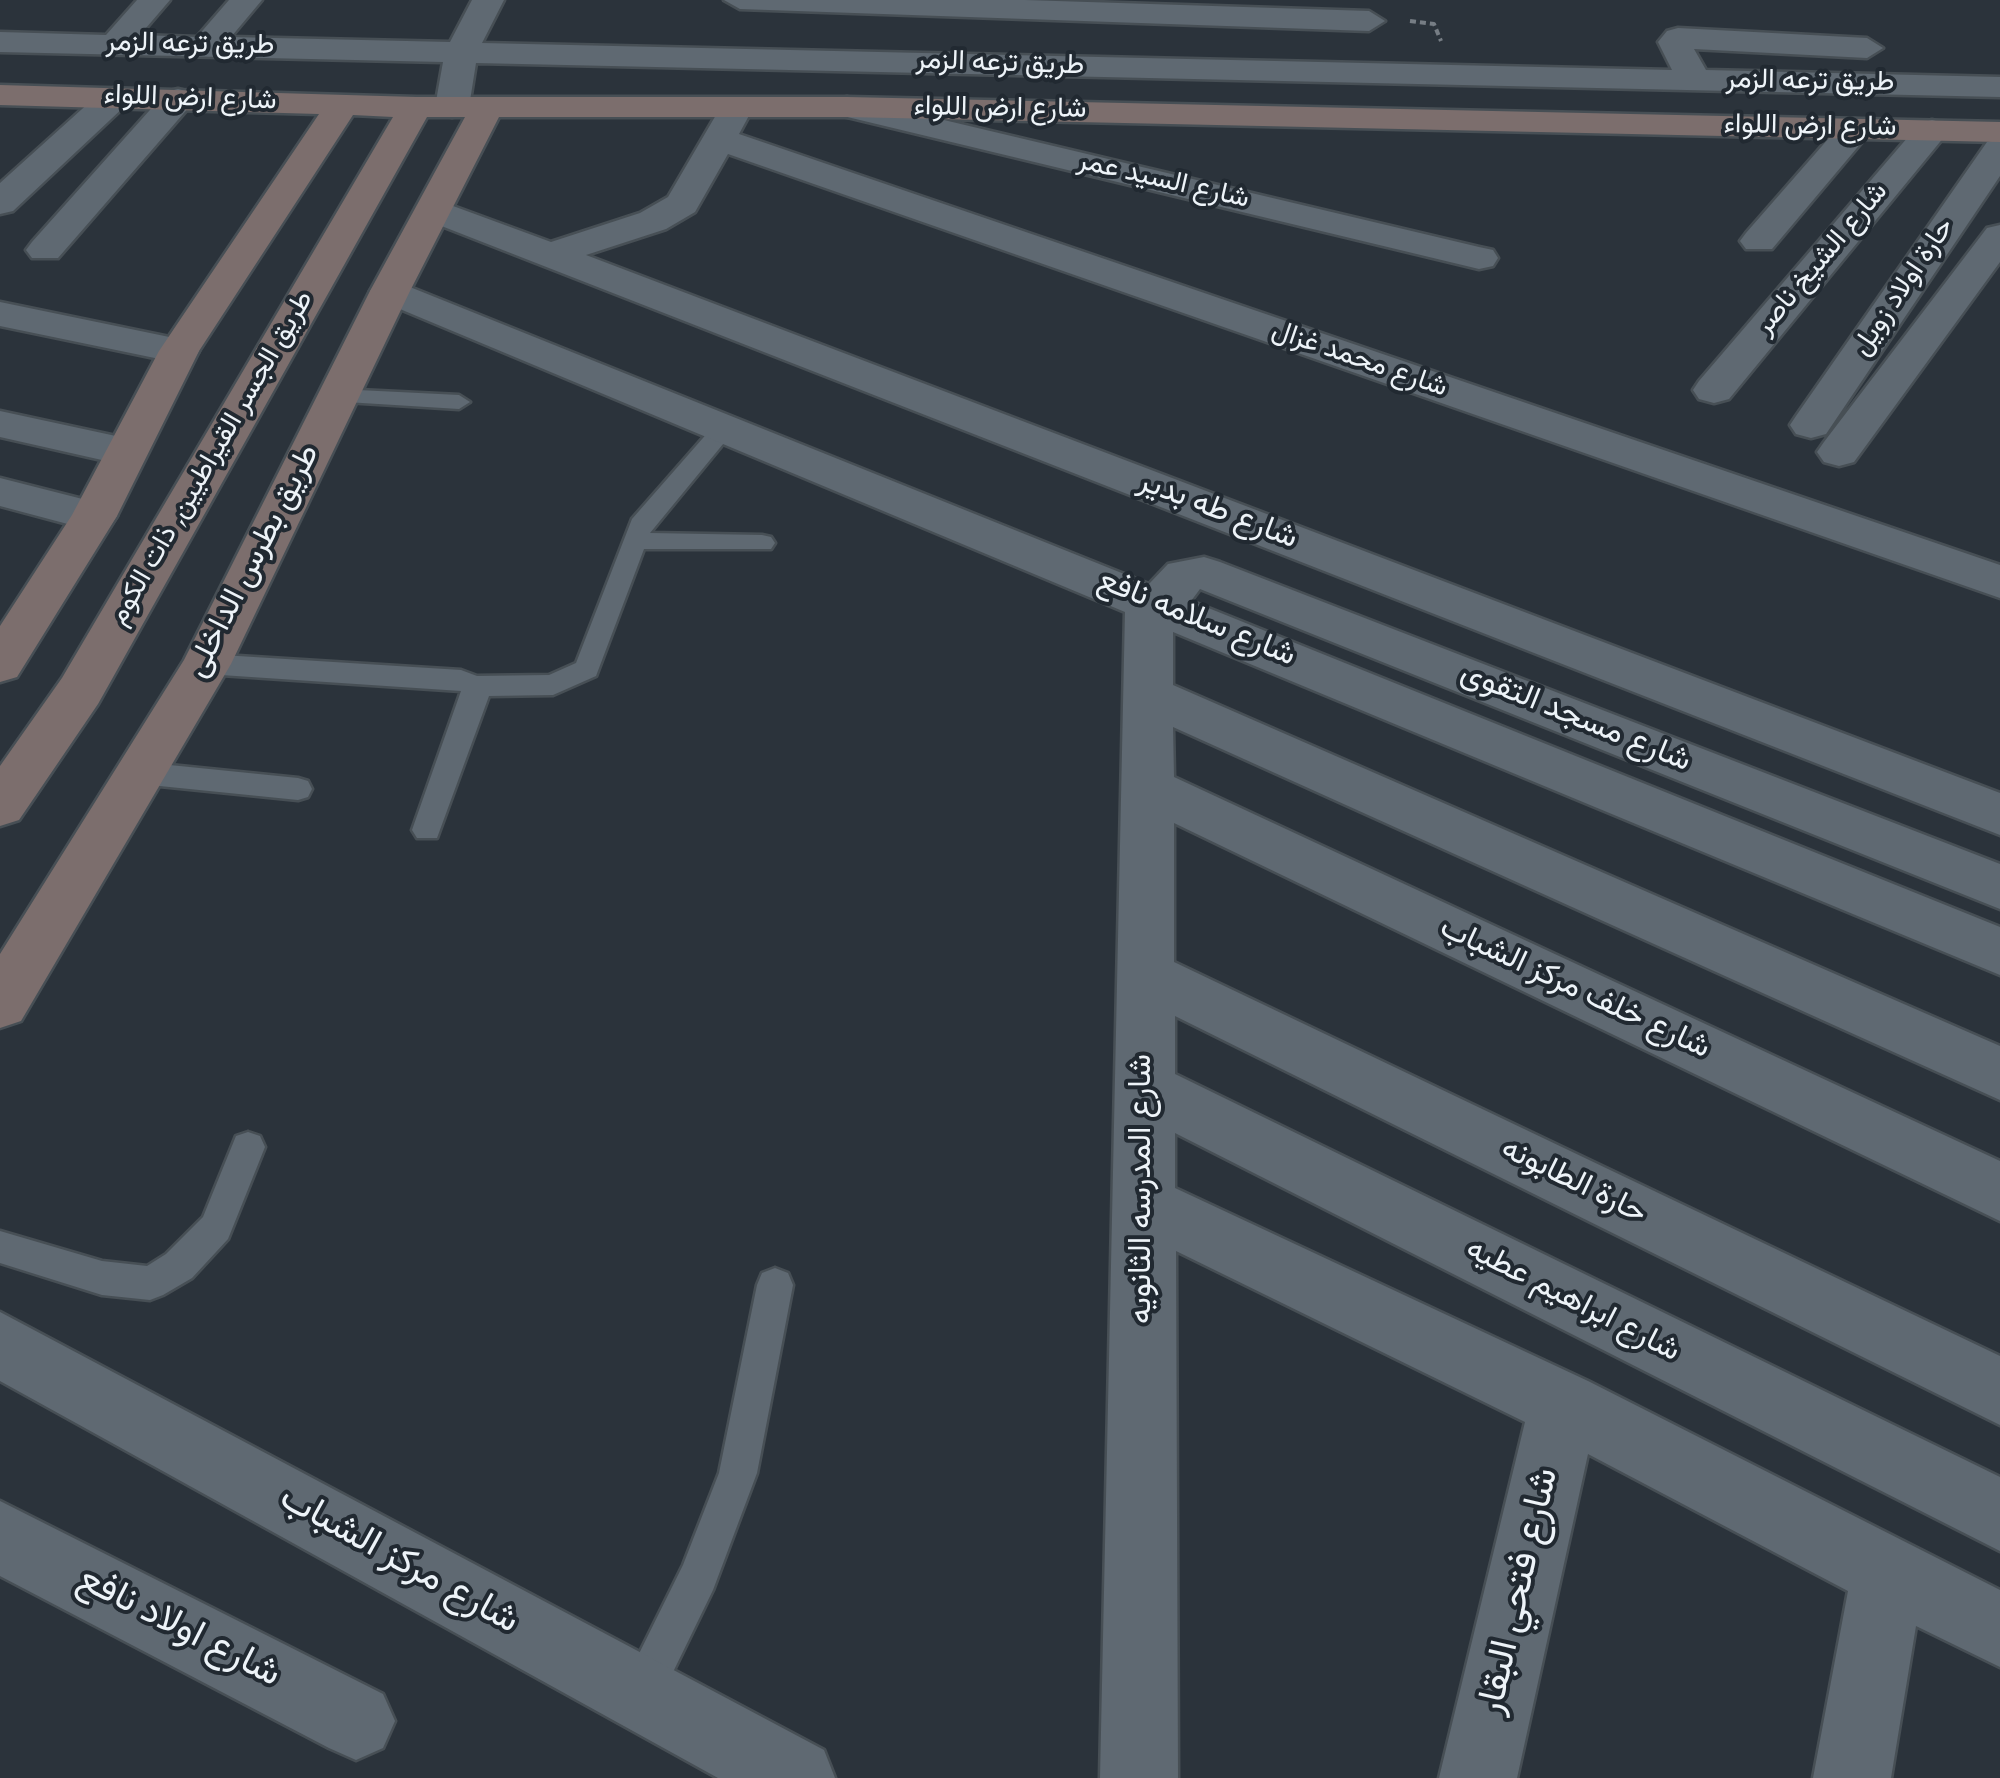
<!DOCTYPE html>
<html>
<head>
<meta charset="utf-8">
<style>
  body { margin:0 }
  canvas { display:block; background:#2b333b }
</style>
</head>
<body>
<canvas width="2000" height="1778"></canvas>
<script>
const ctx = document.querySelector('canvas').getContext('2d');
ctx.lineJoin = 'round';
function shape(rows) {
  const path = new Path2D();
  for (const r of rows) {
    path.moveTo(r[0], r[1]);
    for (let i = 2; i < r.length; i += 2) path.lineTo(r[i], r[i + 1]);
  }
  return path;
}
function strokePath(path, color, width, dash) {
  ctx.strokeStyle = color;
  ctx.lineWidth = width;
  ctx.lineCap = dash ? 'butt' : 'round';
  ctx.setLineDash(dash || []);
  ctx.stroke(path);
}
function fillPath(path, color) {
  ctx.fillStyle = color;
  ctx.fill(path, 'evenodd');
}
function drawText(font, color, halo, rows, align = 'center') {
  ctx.font = font + ' Spectral,Vazirmatn,serif';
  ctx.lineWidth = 8;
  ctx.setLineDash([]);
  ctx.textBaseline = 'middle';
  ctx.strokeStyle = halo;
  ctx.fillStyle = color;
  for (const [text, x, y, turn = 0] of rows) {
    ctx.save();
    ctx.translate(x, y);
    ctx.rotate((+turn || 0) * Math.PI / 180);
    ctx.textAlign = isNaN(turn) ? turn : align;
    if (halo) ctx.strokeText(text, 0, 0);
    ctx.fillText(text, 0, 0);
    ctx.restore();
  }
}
const lane = shape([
  [338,389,459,395,470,402,459,409,330,401,330,391,338,389],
  [725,420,737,427,650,533,762,535,771,537,775,543,771,549,644,549,596,676,553,695,489,696,437,838,417,838,412,830,461,691,206,674,193,664,206,654,461,670,477,676,549,675,576,663,632,519,717,422,725,420],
  [140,762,298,778,308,781,312,789,308,797,298,800,140,784,130,781,126,773,130,765,140,762],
  [248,1132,260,1136,265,1147,228,1239,192,1278,163,1295,150,1300,102,1295,0,1263,0,1231,102,1261,147,1266,166,1254,203,1217,236,1136,248,1132],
  [775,1268,788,1273,793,1285,757,1473,713,1590,655,1709,640,1715,625,1709,619,1694,683,1565,719,1473,757,1285,762,1273,775,1268]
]);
const street = shape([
  [137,0,170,0,140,35,197,37,229,0,262,0,231,37,450,42,472,0,504,0,482,43,1672,70,1658,42,1667,31,1678,28,1867,38,1883,48,1867,58,1694,49,1706,70,2000,77,2000,97,476,63,469,107,464,114,452,117,440,114,435,107,443,62,0,52,0,32,106,35,137,0],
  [724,0,1025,0,1369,11,1385,21,1369,31,740,9,724,0],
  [114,88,126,91,131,98,126,105,13,211,0,214,0,183,102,91,114,88],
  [178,89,190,92,195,99,190,106,58,258,32,258,26,250,32,242,166,92,178,89],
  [847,97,1479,247,1493,250,1498,258,1493,266,1479,269,835,114,830,107,835,100,847,97],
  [735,100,747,103,752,110,739,134,2000,565,2000,598,728,154,695,212,666,229,586,255,2000,793,2000,835,421,218,415,210,421,202,434,199,551,242,640,213,668,197,723,103,735,100],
  [1855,119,1867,122,1872,129,1867,136,1772,249,1746,249,1740,241,1746,233,1843,122,1855,119],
  [1932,120,1944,123,1949,130,1944,137,1729,399,1714,403,1699,399,1693,390,1699,381,1920,123,1932,120],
  [2000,139,2000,176,1826,434,1811,438,1796,434,1790,425,1796,416,1987,142,2000,139],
  [2000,225,2000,262,1854,462,1839,466,1824,462,1817,452,1824,442,1987,228,2000,225],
  [390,279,1149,584,1168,564,1204,557,1220,562,2000,864,2000,909,1200,589,1191,601,2000,927,2000,975,1173,632,1173,685,2000,1046,2000,1100,1173,727,1174,777,2000,1161,2000,1221,1174,823,1174,962,2000,1356,2000,1425,1175,1016,1175,1074,2000,1477,2000,1551,1175,1133,1175,1188,1588,1381,2000,1590,2000,1667,1916,1626,1891,1778,1813,1778,1848,1591,1588,1454,1517,1778,1439,1778,1525,1422,1176,1251,1178,1778,1100,1778,1125,612,376,299,370,291,376,283,390,279],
  [0,302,179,339,193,342,199,351,193,360,179,363,0,326,0,302],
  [0,411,139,441,146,451,139,461,124,465,0,437,0,411],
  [0,478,110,506,117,516,110,526,94,531,0,506,0,478],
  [0,1312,824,1750,835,1778,718,1778,0,1381,0,1312],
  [0,1501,383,1694,395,1721,383,1748,356,1760,329,1748,0,1576,0,1501]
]);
const secondary = shape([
  [0,85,416,97,847,97,2000,122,2000,142,847,117,499,117,410,291,231,664,21,1021,0,1028,0,954,184,660,370,291,465,117,427,117,98,704,19,820,0,826,0,766,62,678,393,117,353,115,199,351,117,516,17,677,0,682,0,626,72,515,159,351,319,114,0,105,0,85]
]);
strokePath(lane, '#474f55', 5);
strokePath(street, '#474f55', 5);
strokePath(secondary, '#474f55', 5);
strokePath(shape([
  [1410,21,1434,24,1441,41]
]), '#767d84', 4, [6, 4]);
fillPath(lane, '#5f6972');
fillPath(street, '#5f6972');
fillPath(secondary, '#7c6e6d');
drawText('28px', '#edf3f8', '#212931', [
  ["طريق ترعه الزمر",190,46,1],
  ["طريق ترعه الزمر",1000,65,2],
  ["طريق ترعه الزمر",1810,83,1],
  ["شارع ارض اللواء",190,100,2],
  ["شارع ارض اللواء",1000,110,1],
  ["شارع ارض اللواء",1810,128,1],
  ["شارع السيد عمر",1163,182,13],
  ["شارع الشيخ ناصر",1823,260,-50],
  ["حارة اولاد زويل",1905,288,-56],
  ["شارع محمد غزال",1359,361,19],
  ["طريق الجسر القيراطيين, ذات الكوم",213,459,-60]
]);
drawText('32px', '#edf3f8', '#212931', [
  ["شارع طه بدير",1217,512,21],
  ["طريق بطرس الداخلى",255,562,-63],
  ["شارع سلامه نافع",1196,620,22],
  ["شارع مسجد التقوى",1575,719,22],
  ["شارع خلف مركز الشباب",1574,990,25],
  ["حارة الطابونه",1573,1183,26],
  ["شارع المدرسه الثانويه",1144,1189,-90],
  ["شارع ابراهيم عطيه",1572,1302,27]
]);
drawText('38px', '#edf3f8', '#212931', [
  ["شارع مركز الشباب",398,1562,29],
  ["شارع فتحي البقار",1521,1592,-77],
  ["شارع اولاد نافع",178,1629,27]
]);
</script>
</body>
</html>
